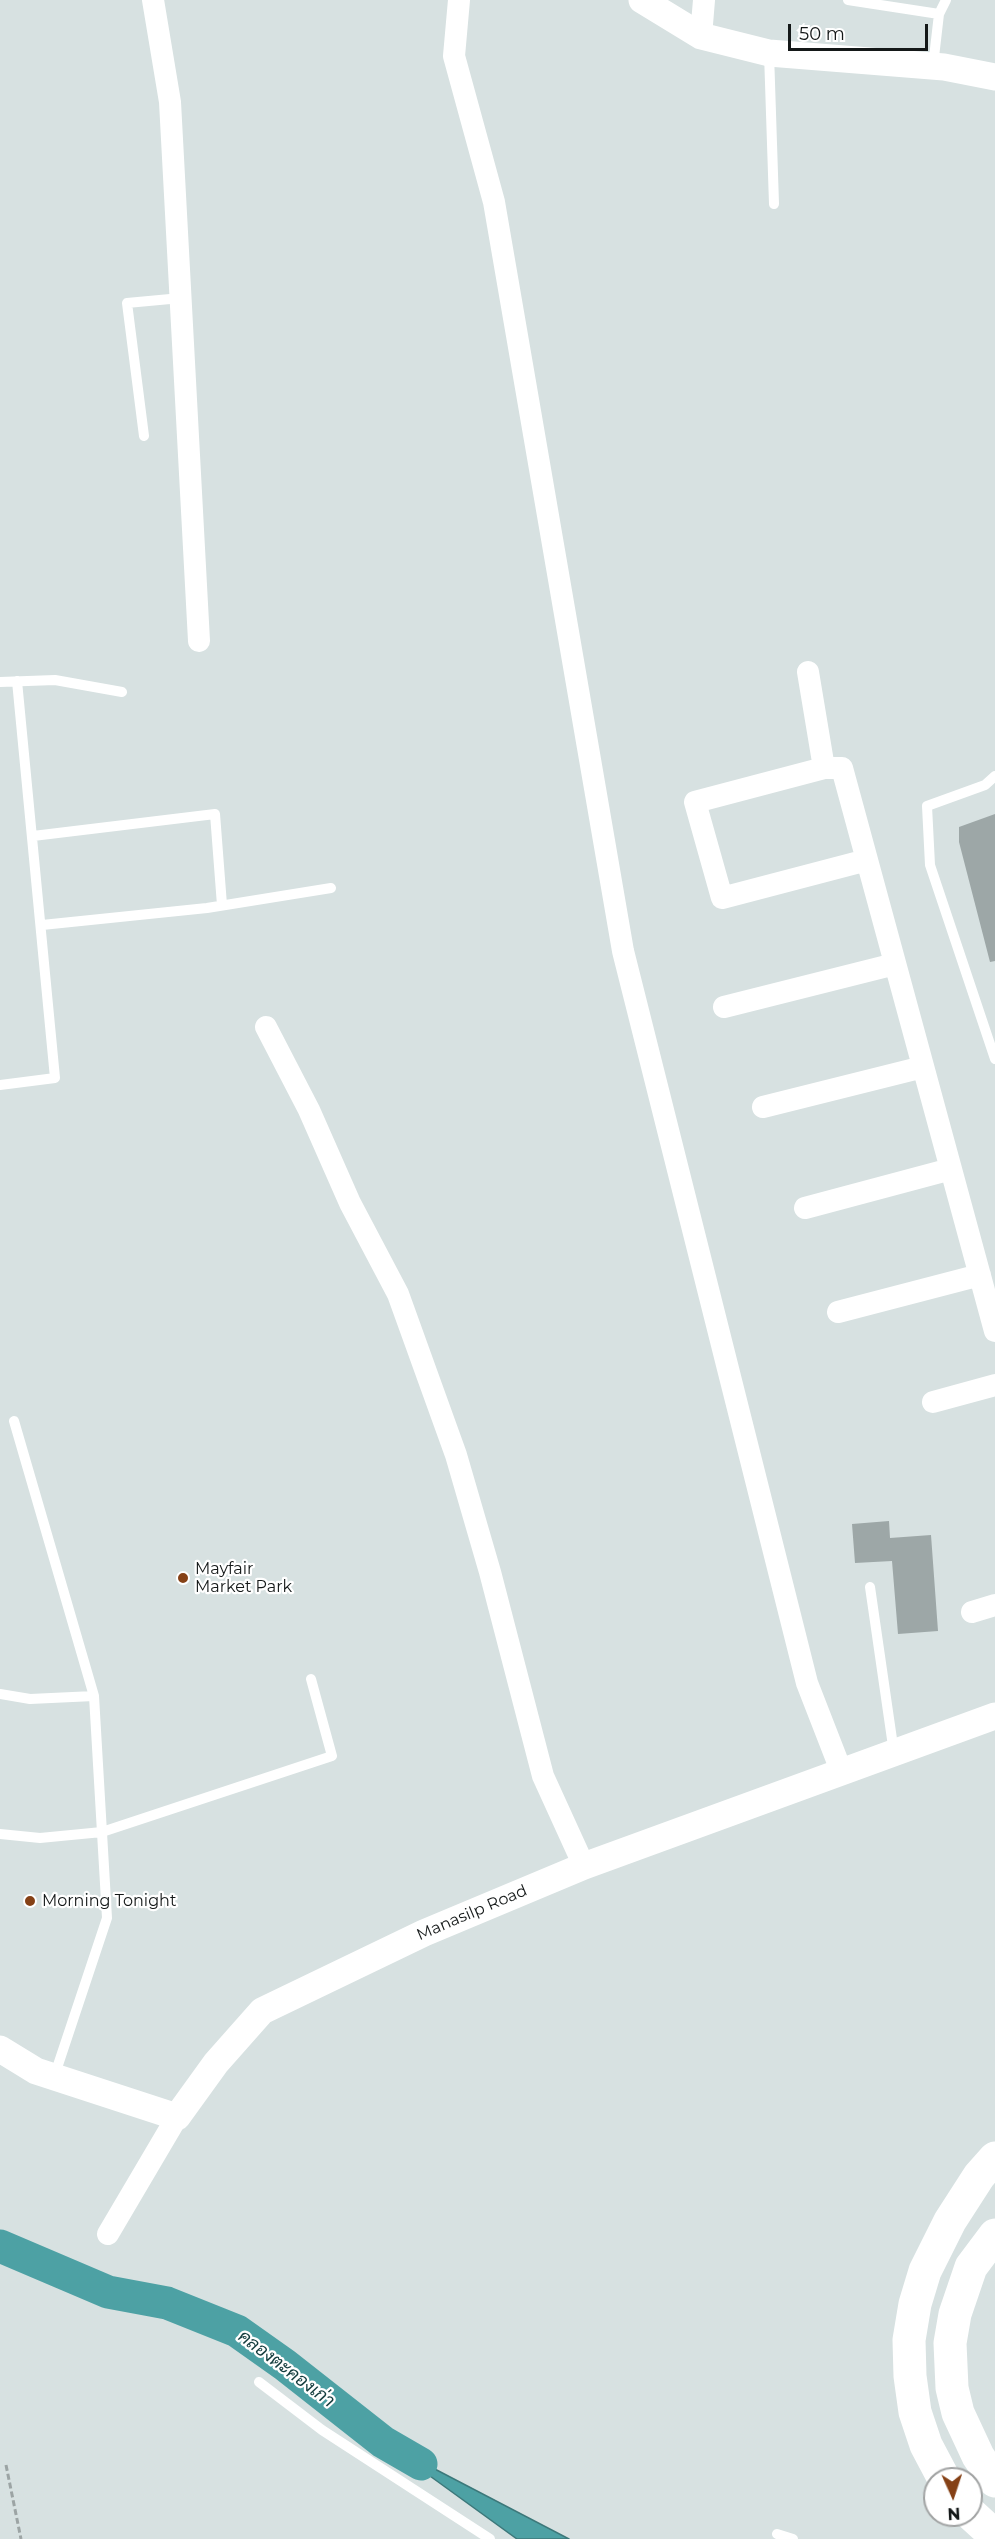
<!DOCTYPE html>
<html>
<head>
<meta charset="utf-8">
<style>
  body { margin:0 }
  #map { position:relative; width:995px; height:2539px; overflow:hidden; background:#d7e1e1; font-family:Montserrat,sans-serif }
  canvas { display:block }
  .north { position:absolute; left:923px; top:2467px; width:60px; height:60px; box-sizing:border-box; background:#fff; border:2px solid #a1a3a3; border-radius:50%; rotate:177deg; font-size:16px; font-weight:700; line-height:24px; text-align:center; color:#141818 }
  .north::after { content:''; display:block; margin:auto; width:21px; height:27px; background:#854116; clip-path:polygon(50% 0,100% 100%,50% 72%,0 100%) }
  .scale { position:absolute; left:788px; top:24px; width:140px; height:27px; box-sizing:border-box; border:3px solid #141818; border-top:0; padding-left:8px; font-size:18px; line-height:21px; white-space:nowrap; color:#141818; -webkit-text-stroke:4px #fff; paint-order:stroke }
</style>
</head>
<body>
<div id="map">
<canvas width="995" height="2539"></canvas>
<div class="north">N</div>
<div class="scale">50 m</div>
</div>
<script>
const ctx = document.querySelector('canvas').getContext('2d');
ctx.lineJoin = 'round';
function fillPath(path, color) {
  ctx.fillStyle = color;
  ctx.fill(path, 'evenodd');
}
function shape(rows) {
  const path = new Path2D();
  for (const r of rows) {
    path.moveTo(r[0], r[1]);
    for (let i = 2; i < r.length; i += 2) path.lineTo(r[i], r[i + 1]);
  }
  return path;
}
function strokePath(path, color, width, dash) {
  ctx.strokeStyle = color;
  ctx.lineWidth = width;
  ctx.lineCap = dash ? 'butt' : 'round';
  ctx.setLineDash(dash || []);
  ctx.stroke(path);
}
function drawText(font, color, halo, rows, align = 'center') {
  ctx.font = font + ' Montserrat,Sarabun,sans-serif';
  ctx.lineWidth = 4.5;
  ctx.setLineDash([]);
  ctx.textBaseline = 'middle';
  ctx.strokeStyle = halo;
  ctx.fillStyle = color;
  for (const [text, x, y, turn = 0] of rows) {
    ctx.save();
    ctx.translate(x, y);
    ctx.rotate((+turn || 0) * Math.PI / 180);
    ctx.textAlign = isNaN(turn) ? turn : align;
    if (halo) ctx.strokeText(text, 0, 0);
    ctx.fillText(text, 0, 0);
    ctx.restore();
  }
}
const water = shape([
  [383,2442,569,2539,517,2539,383,2442]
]);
fillPath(water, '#4da1a4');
strokePath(water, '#3c787a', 1.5);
strokePath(shape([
  [0,2246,108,2292,167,2303,237,2331,285,2365,383,2442,421,2464]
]), '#4da1a4', 33);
fillPath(shape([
  [995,814,995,961,990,962,959,842,959,827],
  [889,1521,890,1538,931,1535,938,1631,898,1634,892,1561,855,1563,852,1524]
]), '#9da7a7');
strokePath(shape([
  [6,2465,21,2539]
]), '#9ca4a4', 3, [6, 3]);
strokePath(shape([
  [848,0,939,14,933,66],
  [939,14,946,0],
  [769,53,774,204],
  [144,436,127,303,181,298],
  [0,682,55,680,122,692],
  [995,776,985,785,927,806,930,865,995,1059],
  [33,836,215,814,222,905],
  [42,925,207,908,331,888],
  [0,1085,55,1078,17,681],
  [14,1421,94,1696,107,1918,54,2077],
  [870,1587,894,1753],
  [0,1694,30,1699,94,1696],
  [0,1834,40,1838,102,1832,332,1756,311,1679],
  [259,2382,322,2430,490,2539],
  [777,2534,793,2539]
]), '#fff', 10);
strokePath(shape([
  [153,0,170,102,199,641],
  [459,0,454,56,494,202,623,951,807,1683,842,1773],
  [701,36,704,0],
  [808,672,824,768,842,768,995,1331],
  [824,768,695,802,722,898,867,860],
  [724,1007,895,964],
  [266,1027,309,1110,350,1203,398,1294,456,1455,490,1572,543,1776,584,1866],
  [763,1107,923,1067],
  [805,1208,951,1169],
  [838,1312,980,1275],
  [933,1402,995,1385],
  [972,1612,995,1605],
  [108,2234,177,2117]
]), '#fff', 22);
strokePath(shape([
  [642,0,701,36,769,53,944,67,995,77],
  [0,2049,36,2071,177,2117,216,2063,262,2011,424,1933,584,1866,995,1716]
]), '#fff', 27);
strokePath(shape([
  [995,2235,971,2267,955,2314,950,2343,952,2388,958,2413,978,2456,995,2481],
  [944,2479,926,2445,915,2412,910,2376,909,2340,915,2304,925,2271,950,2221,979,2176,995,2158],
  [971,2514,995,2536]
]), '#fff', 33);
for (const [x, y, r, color] of [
  [183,1578,6,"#854116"],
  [30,1901,6,"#854116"]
]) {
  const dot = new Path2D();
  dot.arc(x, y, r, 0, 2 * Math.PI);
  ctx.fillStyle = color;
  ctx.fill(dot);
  strokePath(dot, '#fff', 2);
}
drawText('16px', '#141818', '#fff', [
  ["Mayfair",195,1569],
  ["Market Park",195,1587],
  ["Morning Tonight",42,1901]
], 'left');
drawText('16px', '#141818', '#fff', [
  ["Manasilp Road",472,1913,-23]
]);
drawText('italic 18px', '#143d3e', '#fff', [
  ["คลองตะคองเก่า",286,2369,37]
]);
</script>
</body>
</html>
